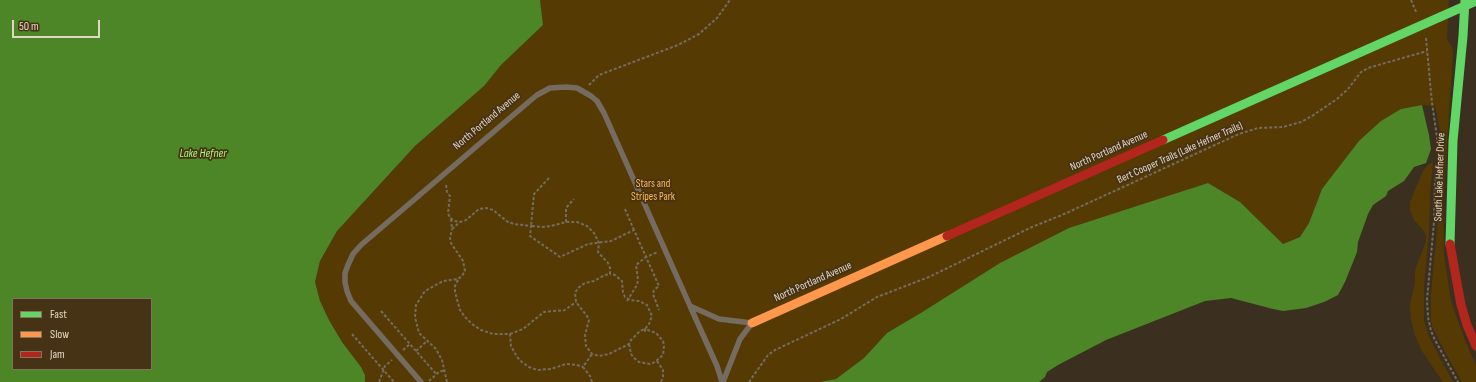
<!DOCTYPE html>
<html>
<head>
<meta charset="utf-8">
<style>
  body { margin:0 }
  #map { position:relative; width:1476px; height:382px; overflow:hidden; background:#3b3020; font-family:"Sofia Sans Condensed",sans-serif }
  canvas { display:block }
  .legend { position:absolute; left:12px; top:298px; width:140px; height:72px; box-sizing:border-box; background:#463215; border:1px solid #84745b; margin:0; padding:5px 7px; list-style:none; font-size:12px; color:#e2d6c5 }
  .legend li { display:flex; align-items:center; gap:8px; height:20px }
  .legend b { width:20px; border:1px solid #84745b }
  .scale { position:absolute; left:12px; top:20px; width:88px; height:18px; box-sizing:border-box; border:2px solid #e2d6c5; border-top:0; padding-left:5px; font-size:12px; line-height:14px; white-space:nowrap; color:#e2d6c5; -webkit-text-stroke:3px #463215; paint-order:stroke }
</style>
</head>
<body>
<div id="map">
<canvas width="1476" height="382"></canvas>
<ul class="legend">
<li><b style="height:5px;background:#63d668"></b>Fast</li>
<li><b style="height:5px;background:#ff974d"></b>Slow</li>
<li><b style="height:5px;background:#b3261e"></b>Jam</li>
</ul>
<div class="scale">50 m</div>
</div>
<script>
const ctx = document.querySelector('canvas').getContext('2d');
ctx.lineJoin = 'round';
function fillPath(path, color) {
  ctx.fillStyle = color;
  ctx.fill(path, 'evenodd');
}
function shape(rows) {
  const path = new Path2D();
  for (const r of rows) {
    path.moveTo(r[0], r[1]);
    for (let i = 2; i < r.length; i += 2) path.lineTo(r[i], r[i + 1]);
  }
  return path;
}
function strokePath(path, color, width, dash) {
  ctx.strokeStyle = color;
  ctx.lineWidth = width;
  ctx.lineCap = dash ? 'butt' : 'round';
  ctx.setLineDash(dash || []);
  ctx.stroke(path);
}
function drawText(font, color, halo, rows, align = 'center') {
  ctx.font = font + ' "Sofia Sans Condensed",sans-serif';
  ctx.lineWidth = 3.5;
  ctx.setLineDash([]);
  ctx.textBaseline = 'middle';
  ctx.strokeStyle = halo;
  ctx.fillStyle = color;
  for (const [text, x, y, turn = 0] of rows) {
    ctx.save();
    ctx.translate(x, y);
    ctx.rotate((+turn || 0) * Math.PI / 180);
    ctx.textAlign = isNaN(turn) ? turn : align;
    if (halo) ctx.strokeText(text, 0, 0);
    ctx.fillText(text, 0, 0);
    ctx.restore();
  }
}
fillPath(shape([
  [540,0,1449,0,1447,39,1452,47,1453,53,1443,203,1444,255,1451,302,1466,343,1476,365,1476,382,1462,382,1444,350,1432,326,1431,319,1431,294,1443,167,1443,144,1435,106,1422,105,1401,109,1322,189,1309,223,1300,237,1283,244,1240,202,1208,183,1151,203,924,311,887,333,864,358,836,379,820,382,365,382,365,375,361,367,342,342,329,320,320,301,315,282,320,261,337,231,415,146,484,86,501,65,543,25],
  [1433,162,1430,193,1429,234,1424,285,1424,321,1430,339,1453,382,1443,382,1422,351,1415,335,1411,319,1410,304,1415,284,1415,270,1426,242,1426,236,1424,231,1414,220,1410,210,1410,202,1423,171,1428,165]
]), '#563a04');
fillPath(shape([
  [0,0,540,0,543,25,501,65,484,86,415,146,337,231,320,261,315,282,320,301,329,320,342,342,361,367,365,375,365,382,0,382],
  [13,299,151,299,151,369,13,369],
  [1422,105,1429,135,1431,149,1426,163,1414,167,1404,181,1388,191,1386,196,1373,205,1368,214,1358,242,1357,252,1345,282,1338,295,1324,302,1306,308,1283,311,1273,309,1231,298,1205,301,1106,340,1058,365,1047,372,1045,377,1039,382,820,382,836,379,864,358,887,333,924,311,1000,263,1069,228,1208,183,1240,202,1283,244,1300,237,1309,223,1322,189,1359,141,1381,121,1401,109]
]), '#4d8627');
strokePath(shape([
  [1411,0,1417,14],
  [1426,38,1432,103,1438,144,1438,153],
  [589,85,599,75,678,45,699,34,717,18,730,0],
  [1438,163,1435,182,1434,222,1427,300,1428,317,1431,331,1435,340,1458,382],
  [549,178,534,194,531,226,543,227,551,226,566,222,577,222,587,226,594,233,599,243,598,252,608,263,610,268,610,274,605,275,594,281,585,283,578,288,575,293,576,302,587,316,589,320,585,335,586,346,592,354,599,356,609,354,629,344,631,340,640,331,645,329,649,324,652,316,647,305,639,301,630,300,625,297,623,292,622,281,615,275,610,274],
  [446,185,447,192,450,196,448,213,450,218,455,221,460,222,466,220,479,209,486,208,493,210,508,222,514,224,531,226,530,236,560,257,588,244,611,241,634,230,646,257,658,252],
  [625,209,634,230],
  [451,219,452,229,460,222],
  [566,222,566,208,574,199],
  [458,280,455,286,455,292,460,310,465,317,472,324,481,330,493,334,510,334,511,346,517,357,522,362,529,367,537,370,551,369,566,364,577,365,583,367],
  [627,301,637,285,638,280,636,265,646,257,659,286,654,290,653,294,659,310],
  [381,311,437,375],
  [352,334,394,382],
  [510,334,523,329,544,312,565,310,576,302],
  [629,344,631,354,634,358,639,362,650,364,655,362,663,355,664,346,663,341,656,333,645,329,645,332],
  [403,350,410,344],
  [416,351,427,341],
  [657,361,663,370,663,377,661,382],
  [429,381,439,372,445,370],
  [379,382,385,366,392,360],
  [447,382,442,360,436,349,419,333,415,317,416,305,425,291,443,281,458,279,462,276,465,271,463,261,451,243,450,238,452,229],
  [592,382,590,376,583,367,592,354],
  [749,382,768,355,775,350,841,319,877,297,929,277,1032,227,1062,215,1239,134,1258,128,1283,127,1301,122,1312,116,1337,99,1348,89,1361,72,1368,68,1427,51]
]), '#746c61', 2, [3, 2]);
strokePath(shape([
  [690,306,717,366,722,382],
  [421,382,351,301,347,291,345,282,345,273,348,265,353,254,361,245,525,105,537,95,550,88,566,87,577,88,591,96,597,101,604,113,690,306,719,319,752,323],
  [723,382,740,339,752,323]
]), '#746c60', 5.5);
strokePath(shape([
  [1163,140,1476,1],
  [1450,244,1453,141,1463,36,1465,0]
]), '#63d668', 9);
strokePath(shape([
  [752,323,947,236]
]), '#ff974d', 9);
strokePath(shape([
  [947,236,1163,140],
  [1450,244,1461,305,1467,325,1476,346]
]), '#b3261e', 9);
drawText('11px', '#e2d6c5', '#463215', [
  ["North Portland Avenue",487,121,-40],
  ["North Portland Avenue",1109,151,-24],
  ["Bert Cooper Trails (Lake Hefner Trails)",1180,153,-24],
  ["South Lake Hefner Drive",1440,177,-88],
  ["North Portland Avenue",813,282,-24]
]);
drawText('11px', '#febb51', '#463215', [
  ["Stars and",653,184],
  ["Stripes Park",653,197]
]);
drawText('italic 12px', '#a7f97c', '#463215', [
  ["Lake Hefner",203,154]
]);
</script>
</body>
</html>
